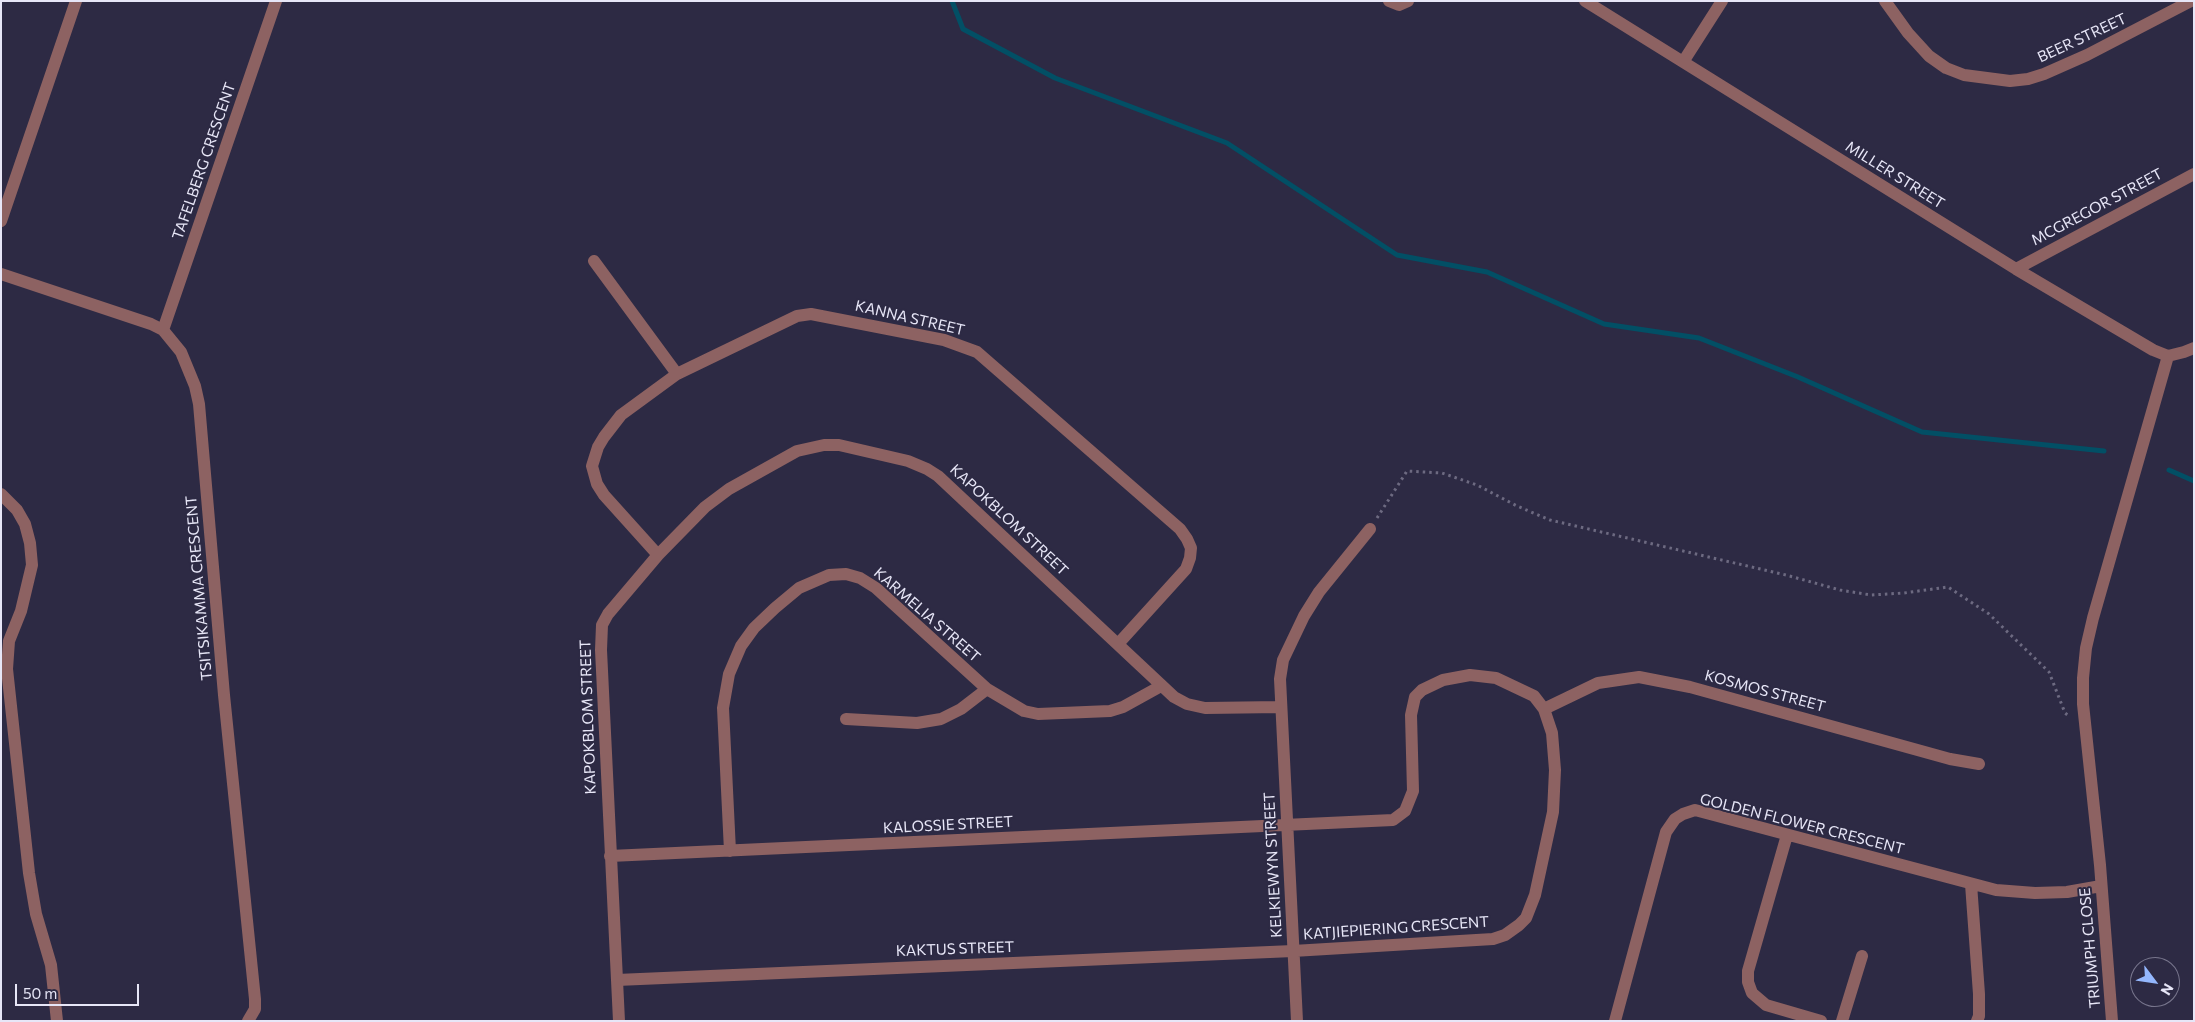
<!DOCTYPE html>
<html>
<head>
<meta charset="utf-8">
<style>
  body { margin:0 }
  #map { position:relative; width:2195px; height:1022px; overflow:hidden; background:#2d2a44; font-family:Commissioner,sans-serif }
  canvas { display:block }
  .frame { position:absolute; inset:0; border:2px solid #e7e6f7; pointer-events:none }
  .north { position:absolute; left:2130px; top:957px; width:50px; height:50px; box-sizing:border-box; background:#2d2a44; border:1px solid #77758c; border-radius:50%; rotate:121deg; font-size:14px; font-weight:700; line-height:20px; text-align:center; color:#e7e6f7 }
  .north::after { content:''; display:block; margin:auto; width:18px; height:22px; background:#94b7fd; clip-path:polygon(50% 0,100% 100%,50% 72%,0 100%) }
  .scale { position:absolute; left:15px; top:984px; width:124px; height:22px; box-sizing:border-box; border:2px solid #e7e6f7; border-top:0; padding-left:6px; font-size:15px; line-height:18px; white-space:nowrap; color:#e7e6f7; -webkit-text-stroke:4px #2d2a44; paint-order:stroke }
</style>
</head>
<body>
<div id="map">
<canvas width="2195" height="1022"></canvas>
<div class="frame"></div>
<div class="north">N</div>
<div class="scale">50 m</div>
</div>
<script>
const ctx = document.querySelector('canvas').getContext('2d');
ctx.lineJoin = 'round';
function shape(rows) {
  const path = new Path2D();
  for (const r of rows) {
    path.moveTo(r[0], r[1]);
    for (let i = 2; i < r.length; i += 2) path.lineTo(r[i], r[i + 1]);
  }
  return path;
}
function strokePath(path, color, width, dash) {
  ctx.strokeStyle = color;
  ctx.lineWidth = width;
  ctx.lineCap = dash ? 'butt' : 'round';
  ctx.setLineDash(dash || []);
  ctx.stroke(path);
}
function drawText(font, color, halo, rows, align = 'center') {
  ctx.font = font + ' Commissioner,sans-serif';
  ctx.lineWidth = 4;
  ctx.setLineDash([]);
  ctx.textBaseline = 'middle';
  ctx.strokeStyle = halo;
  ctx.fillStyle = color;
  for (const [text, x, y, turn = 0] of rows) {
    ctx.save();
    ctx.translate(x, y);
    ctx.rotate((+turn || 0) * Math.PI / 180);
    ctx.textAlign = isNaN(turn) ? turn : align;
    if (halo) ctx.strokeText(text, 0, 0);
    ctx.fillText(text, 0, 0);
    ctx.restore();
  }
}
strokePath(shape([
  [952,1,963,29,1055,78,1227,143,1397,255,1487,272,1604,324,1699,338,1798,377,1922,432,2104,451],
  [2169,470,2194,481]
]), '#024f65', 5);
strokePath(shape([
  [1377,518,1407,471,1442,473,1477,485,1517,506,1550,520,1786,575,1840,590,1871,595,1904,593,1948,587,1989,614,2049,672,2065,713,2070,717]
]), '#6d6a81', 3, [2.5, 4]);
strokePath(shape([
  [1389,1,1399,5,1408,1],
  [1585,1,2016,269,2153,350,2168,356,2184,352,2194,348],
  [1885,1,1908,33,1929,56,1946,68,1964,75,2010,81,2028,79,2044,74,2087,55,2191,1],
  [1683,62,1722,1],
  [1,221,76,1],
  [594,261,677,374],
  [2016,269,2194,174],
  [1,274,151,324,163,330,181,352,195,386,199,404,224,695,255,999,255,1009,248,1021],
  [163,330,276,1],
  [1,494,17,510,25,524,30,543,32,565,21,611,9,641,7,669,29,873,36,914,51,965,57,1021],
  [658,555,604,495,597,484,592,466,598,447,604,437,621,415,677,374,797,316,811,314,944,340,977,352,1180,529,1187,539,1191,548,1190,558,1186,569,1118,644],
  [1544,709,1598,683,1639,677,1690,687,1950,759,1979,764],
  [846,719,917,723,941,719,961,709,987,689],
  [1787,835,1748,971,1748,982,1752,993,1766,1005,1821,1021],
  [730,851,723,708,729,674,741,646,754,628,775,608,799,588,829,575,846,574,860,578,876,588,987,689,1024,711,1038,714,1110,711,1123,707,1161,686],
  [610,856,1393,820,1405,811,1413,791,1411,715,1415,697,1422,690,1443,680,1470,675,1496,678,1534,696,1544,709,1552,733,1555,770,1553,812,1535,895,1526,918,1519,925,1505,935,1493,939,1293,951,617,980],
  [1971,884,1979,994,1979,1016,1977,1021],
  [619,1021,601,650,602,625,608,614,658,555,705,507,729,489,797,451,824,445,839,445,908,461,927,469,938,476,1174,697,1187,704,1205,708,1280,707],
  [1297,1021,1280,679,1283,660,1304,616,1319,592,1370,529],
  [1615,1021,1666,832,1675,819,1683,814,1695,810,1996,890,2035,893,2067,892,2101,886],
  [1842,1021,1862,956],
  [2112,1021,2100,865,2083,704,2083,678,2086,648,2093,618,2168,356]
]), '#8d6262', 12);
drawText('15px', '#e7e6f7', '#2d2a44', [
  ["BEER STREET",2082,38,-25],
  ["TAFELBERG CRESCENT",204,161,-71],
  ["MILLER STREET",1895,175,32],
  ["MCGREGOR STREET",2097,207,-28],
  ["KANNA STREET",910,318,13],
  ["KAPOKBLOM STREET",1009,520,43],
  ["TSITSIKAMMA CRESCENT",199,588,-95],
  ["KARMELIA STREET",927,615,41],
  ["KOSMOS STREET",1765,691,15],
  ["KAPOKBLOM STREET",588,717,-92],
  ["GOLDEN FLOWER CRESCENT",1802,824,14],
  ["KALOSSIE STREET",948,825,-3],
  ["KELKIEWYN STREET",1273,865,-93],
  ["KATJIEPIERING CRESCENT",1396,928,-4],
  ["TRIUMPH CLOSE",2090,948,-95],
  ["KAKTUS STREET",955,949,-2]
]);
</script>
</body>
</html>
